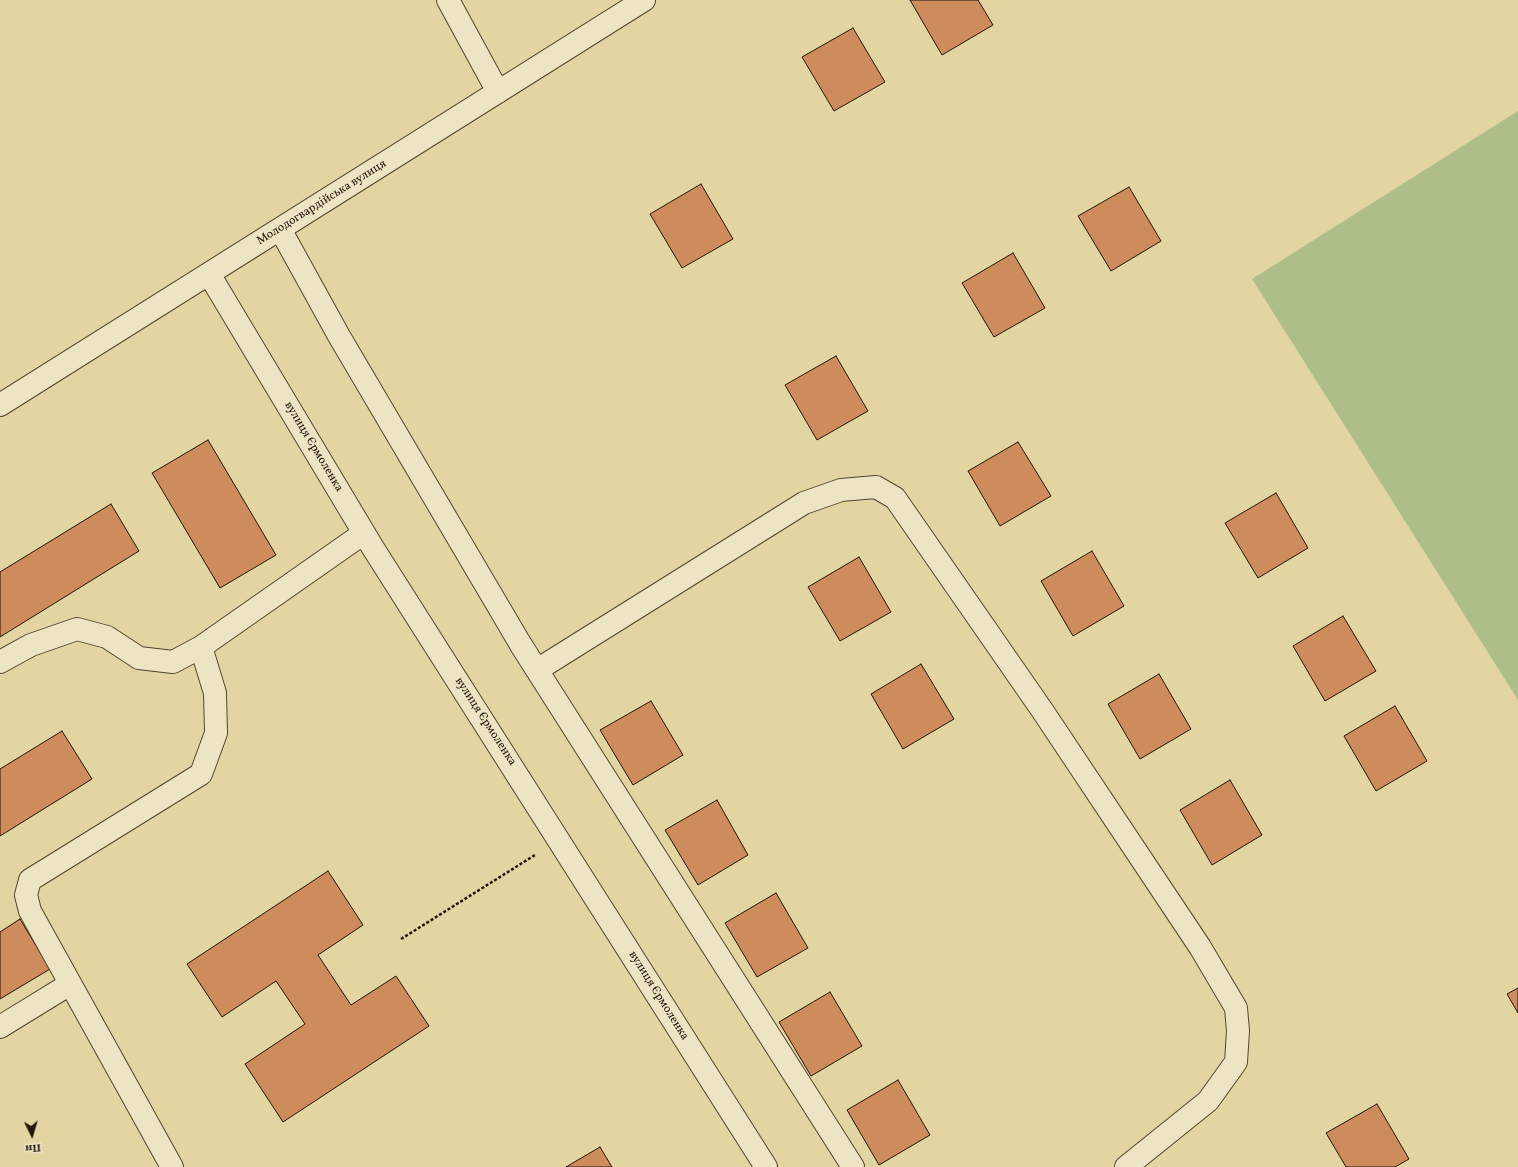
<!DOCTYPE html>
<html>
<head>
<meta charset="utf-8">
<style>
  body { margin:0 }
  #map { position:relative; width:1518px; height:1167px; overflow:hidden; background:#e3d5a2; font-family:Vollkorn,serif }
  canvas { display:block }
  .north { position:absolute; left:12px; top:1115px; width:40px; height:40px; -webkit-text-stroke:3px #ede4c3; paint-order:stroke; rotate:175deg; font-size:11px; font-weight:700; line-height:16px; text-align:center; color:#22150b }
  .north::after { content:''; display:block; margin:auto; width:14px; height:18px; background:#22150b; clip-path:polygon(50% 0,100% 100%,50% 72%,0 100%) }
</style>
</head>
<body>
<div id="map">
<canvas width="1518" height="1167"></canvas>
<div class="north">Пн</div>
</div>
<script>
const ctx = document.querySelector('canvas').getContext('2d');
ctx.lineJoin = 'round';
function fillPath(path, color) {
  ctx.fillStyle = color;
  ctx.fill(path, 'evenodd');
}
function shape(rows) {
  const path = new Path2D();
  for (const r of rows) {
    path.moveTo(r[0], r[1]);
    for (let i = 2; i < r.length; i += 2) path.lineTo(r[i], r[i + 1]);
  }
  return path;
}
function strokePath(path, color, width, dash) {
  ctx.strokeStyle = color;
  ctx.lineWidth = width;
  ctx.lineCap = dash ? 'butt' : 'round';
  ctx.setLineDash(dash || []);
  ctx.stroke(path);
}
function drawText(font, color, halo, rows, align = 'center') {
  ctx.font = font + ' Vollkorn,serif';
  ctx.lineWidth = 3;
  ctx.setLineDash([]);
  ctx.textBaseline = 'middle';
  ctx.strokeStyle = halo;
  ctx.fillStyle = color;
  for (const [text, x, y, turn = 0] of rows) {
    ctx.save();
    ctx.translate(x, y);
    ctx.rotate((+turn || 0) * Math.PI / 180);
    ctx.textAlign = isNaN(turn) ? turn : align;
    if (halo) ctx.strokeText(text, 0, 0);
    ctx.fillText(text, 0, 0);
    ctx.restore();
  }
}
fillPath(shape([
  [1518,111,1518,700,1252,279]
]), '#aebe89');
const building = shape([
  [910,0,978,0,993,25,942,55,910,0],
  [853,28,885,82,834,111,802,57,853,28],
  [701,184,733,239,682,268,650,214,701,184],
  [1129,187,1161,241,1111,271,1078,216,1129,187],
  [1013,253,1045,308,994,337,962,283,1013,253],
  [836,356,868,411,817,440,785,385,836,356],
  [208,440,276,555,220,588,152,473,208,440],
  [1018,442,1051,496,1000,526,968,471,1018,442],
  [1276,493,1308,548,1258,578,1225,523,1276,493],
  [111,504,139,551,0,637,0,572,111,504],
  [1092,551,1124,606,1073,636,1041,581,1092,551],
  [859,557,891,612,840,641,808,587,859,557],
  [1343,616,1376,671,1325,701,1293,646,1343,616],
  [921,664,954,719,903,749,871,694,921,664],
  [1159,674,1191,729,1140,759,1108,704,1159,674],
  [651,701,683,755,633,785,600,730,651,701],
  [1395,706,1427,761,1376,791,1344,736,1395,706],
  [62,731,92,779,0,836,0,769,62,731],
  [1230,780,1262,835,1212,865,1180,810,1230,780],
  [717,800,748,855,698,885,665,830,717,800],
  [328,871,363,925,318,955,351,1005,396,976,429,1026,283,1122,245,1064,305,1024,276,981,222,1017,187,964,328,871],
  [776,893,808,948,757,977,725,923,776,893],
  [20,919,50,969,0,999,0,932,20,919],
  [1518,988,1518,1013,1507,994,1518,988],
  [830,992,862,1046,811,1076,779,1022,830,992],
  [898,1080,930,1135,879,1165,847,1110,898,1080],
  [1377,1104,1409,1159,1395,1167,1346,1167,1326,1133,1377,1104],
  [600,1147,612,1167,566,1167,600,1147]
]);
fillPath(building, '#ce8b5c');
strokePath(building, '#22150b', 1);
const minor = shape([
  [448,0,498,92],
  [280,229,339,336,521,645,853,1167],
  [209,274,373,548,766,1167],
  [0,405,644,0],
  [0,662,31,645,77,629,107,637,139,658,173,662,201,647],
  [537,670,804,503,841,490,876,487,895,498,1042,710,1200,947,1236,1008,1238,1031,1236,1062,1208,1101,1126,1167],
  [0,1027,70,984],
  [172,1167,30,911,26,895,30,880,201,774,216,733,215,693,201,647,364,533]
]);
strokePath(minor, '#524531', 24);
strokePath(shape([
  [401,939,535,855]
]), '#22150b', 2.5, [3, 2]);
strokePath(minor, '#ede4c3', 22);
drawText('12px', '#22150b', '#ede4c3', [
  ["Молодогвардійська вулиця",322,203,-32],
  ["вулиця Єрмоленка",313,447,59],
  ["вулиця Єрмоленка",485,722,57],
  ["вулиця Єрмоленка",658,996,58]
]);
</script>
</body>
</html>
